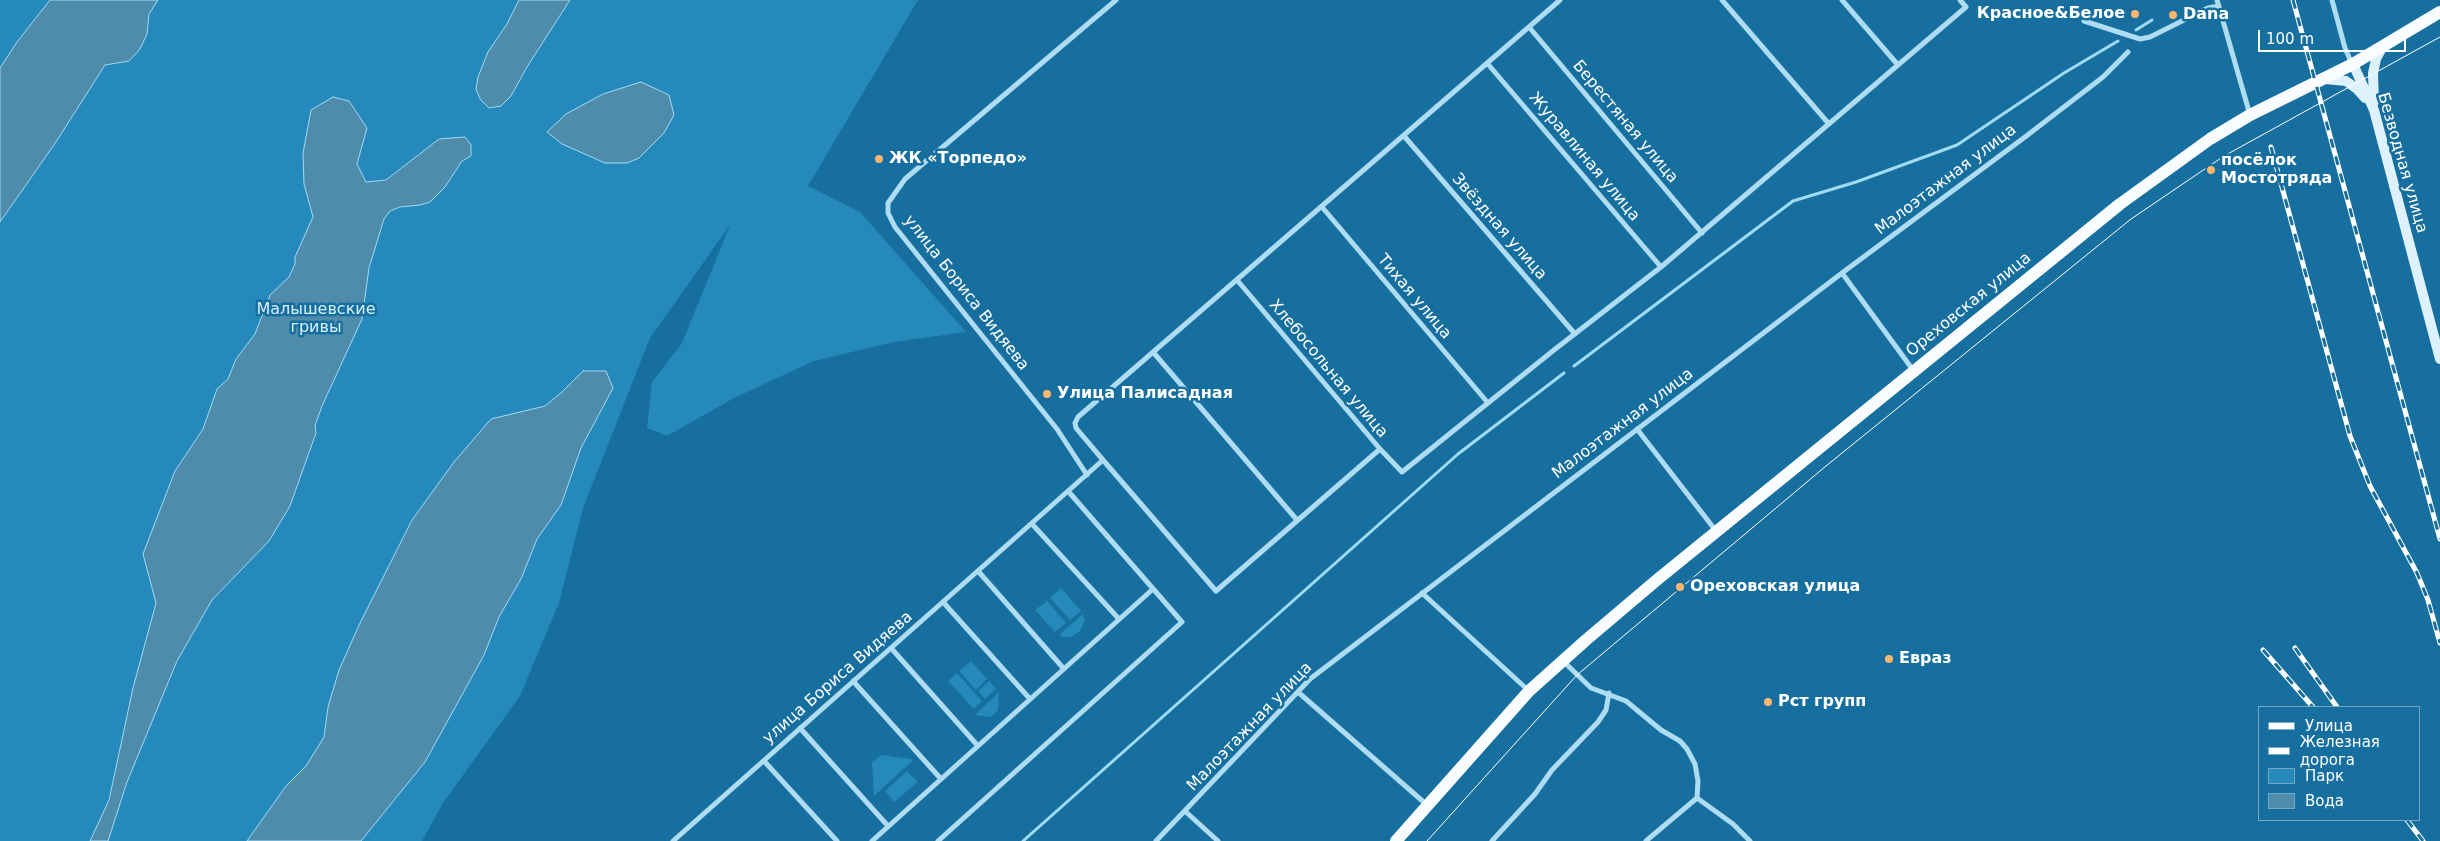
<!DOCTYPE html>
<html>
<head>
<meta charset="utf-8">
<style>
  body { margin:0 }
  #map { position:relative; width:2440px; height:841px; overflow:hidden; background:#166f9e; font-family:"DejaVu Sans",sans-serif }
  canvas { display:block }
  .legend { position:absolute; left:2258px; top:706px; width:162px; height:115px; box-sizing:border-box; background:#166f9e; border:1px solid #73a9c5; margin:0; padding:6px 9px; list-style:none; font-size:15px; color:#fff }
  .legend li { display:flex; align-items:center; gap:10px; height:25px }
  .legend b { width:25px; border:1px solid #73a9c5 }
  .scale { position:absolute; left:2258px; top:30px; width:148px; height:22px; box-sizing:border-box; border:2px solid #fff; border-top:0; padding-left:6px; font-size:15px; line-height:18px; white-space:nowrap; color:#fff; -webkit-text-stroke:4px #166f9e; paint-order:stroke }
</style>
</head>
<body>
<div id="map">
<canvas width="2440" height="841"></canvas>
<ul class="legend">
<li><b style="height:6px;background:#f9fdff"></b>Улица</li>
<li><b style="height:6px;background:#fff"></b>Железная дорога</li>
<li><b style="height:14px;background:#2589bb"></b>Парк</li>
<li><b style="height:14px;background:#4f8bab"></b>Вода</li>
</ul>
<div class="scale">100 m</div>
</div>
<script>
const ctx = document.querySelector('canvas').getContext('2d');
ctx.lineJoin = 'round';
function fillPath(path, color) {
  ctx.fillStyle = color;
  ctx.fill(path, 'evenodd');
}
function shape(rows) {
  const path = new Path2D();
  for (const r of rows) {
    path.moveTo(r[0], r[1]);
    for (let i = 2; i < r.length; i += 2) path.lineTo(r[i], r[i + 1]);
  }
  return path;
}
function strokePath(path, color, width, dash) {
  ctx.strokeStyle = color;
  ctx.lineWidth = width;
  ctx.lineCap = dash ? 'butt' : 'round';
  ctx.setLineDash(dash || []);
  ctx.stroke(path);
}
function drawText(font, color, halo, rows, align = 'center') {
  ctx.font = font + ' "DejaVu Sans",sans-serif';
  ctx.lineWidth = 5;
  ctx.setLineDash([]);
  ctx.textBaseline = 'middle';
  ctx.strokeStyle = halo;
  ctx.fillStyle = color;
  for (const [text, x, y, turn = 0] of rows) {
    ctx.save();
    ctx.translate(x, y);
    ctx.rotate((+turn || 0) * Math.PI / 180);
    ctx.textAlign = isNaN(turn) ? turn : align;
    if (halo) ctx.strokeText(text, 0, 0);
    ctx.fillText(text, 0, 0);
    ctx.restore();
  }
}
fillPath(shape([
  [0,0,918,0,808,186,860,212,966,332,894,342,814,361,734,398,667,436,647,428,652,382,682,343,730,225,650,338,583,508,559,603,520,696,443,803,422,841,0,841],
  [1061,588,1081,611,1070,620,1050,598],
  [1047,601,1066,623,1055,632,1035,610],
  [1083,614,1085,620,1080,631,1071,637,1061,637,1060,634],
  [971,661,987,679,976,690,959,671],
  [957,673,982,701,974,709,948,681],
  [989,681,996,689,985,699,978,691],
  [999,692,998,710,991,717,975,715],
  [881,755,911,759,912,761,874,796,872,762],
  [907,771,918,782,894,802,885,791]
]), '#2589bb');
const water = shape([
  [50,0,158,0,149,14,147,34,140,49,129,61,105,65,56,142,0,222,0,68,17,42,50,0],
  [519,0,570,0,527,67,511,96,501,106,489,108,480,99,476,89,478,77,488,52,507,24,519,0],
  [641,82,669,95,674,115,664,133,639,158,627,163,605,163,562,144,547,132,566,114,603,94,641,82],
  [333,97,349,101,367,128,357,164,366,182,386,180,439,139,465,137,471,145,471,156,462,161,445,187,430,202,420,205,400,207,390,211,384,219,369,268,362,319,322,406,315,426,316,433,290,506,269,541,212,600,177,661,127,782,108,841,90,841,109,800,133,688,156,603,143,554,175,471,203,429,217,389,228,379,236,359,255,334,270,295,289,277,295,264,295,257,313,217,304,184,303,153,311,110,333,97],
  [583,371,606,371,613,388,581,448,561,505,537,539,521,579,499,617,484,655,425,762,361,841,247,841,286,786,306,766,324,737,328,707,339,670,360,623,412,520,454,462,491,419,545,406,562,392,583,371]
]);
fillPath(water, '#4f8bab');
strokePath(water, '#a0dbf6', 1);
strokePath(shape([
  [2136,30,2152,20],
  [1574,366,1793,201,1856,182,1957,145,2064,73,2118,41],
  [1023,841,1458,454,1564,373]
]), '#a0dbf6', 3);
strokePath(shape([
  [1722,0,1829,124],
  [1842,0,1898,65],
  [2217,0,2250,115],
  [2332,0,2345,48,2352,64],
  [2084,21,2140,39,2150,37,2208,8,2219,6],
  [1529,27,1702,233],
  [1487,63,1661,267],
  [1404,136,1575,334],
  [1322,207,1488,403],
  [1842,273,1913,370],
  [1237,280,1380,449,1402,472,1554,350,1661,267,1966,7,1960,0],
  [1153,352,1297,520],
  [1637,429,1716,531],
  [1380,449,1216,591,1103,460,1076,428,1075,423,1078,417,1560,0],
  [1087,475,1057,429,895,227,888,213,888,203,905,179,1116,0],
  [1032,524,1119,619],
  [978,571,1064,669],
  [1422,593,1529,691],
  [943,602,1030,699],
  [891,648,978,746],
  [1563,661,1591,688,1626,701,1661,730,1680,741,1687,749,1695,764,1698,781,1697,798,1733,824,1750,841],
  [853,681,941,779],
  [1298,692,1427,805],
  [800,728,888,826],
  [764,761,837,841],
  [1186,812,1218,841],
  [673,841,1103,460],
  [872,841,1153,589],
  [938,841,1182,622,1068,491],
  [1156,841,1310,679,1842,273,2025,137,2103,77,2128,52],
  [1492,841,1535,794,1552,770,1598,722,1606,710,1609,693],
  [1646,841,1697,798]
]), '#addcf3', 5);
strokePath(shape([
  [2353,64,2374,110,2440,359],
  [2325,79,2346,81,2357,89,2365,98],
  [2374,102,2373,73,2376,59,2383,46]
]), '#ddf2fd', 10);
strokePath(shape([
  [1396,841,1529,691,1586,640,1658,579,2120,204,2210,139,2250,115,2353,64,2440,12]
]), '#f9fdff', 12);
strokePath(shape([
  [1427,841,1577,675,1826,466,2131,219,2224,156,2440,37]
]), '#fff', 1);
const rail = shape([
  [2293,0,2440,539],
  [2271,147,2350,436,2370,486,2417,573,2428,600,2440,643],
  [2295,648,2337,707],
  [2263,650,2313,707],
  [2407,820,2423,841]
]);
strokePath(rail, '#fff', 5);
strokePath(rail, '#166f9e', 3, [9]);
for (const [x, y, r, color] of [
  [2135,14,5,"#ffb66f"],
  [2173,15,5,"#ffb66f"],
  [879,159,5,"#ffb66f"],
  [2211,170,5,"#ffb66f"],
  [1047,394,5,"#ffb66f"],
  [1680,587,5,"#ffb66f"],
  [1889,659,5,"#ffb66f"],
  [1768,702,5,"#ffb66f"]
]) {
  const dot = new Path2D();
  dot.arc(x, y, r, 0, 2 * Math.PI);
  ctx.fillStyle = color;
  ctx.fill(dot);
  strokePath(dot, '#166f9e', 2);
}
drawText('bold 16px', '#fff', '#166f9e', [
  ["Красное&Белое",2125,14,"right"],
  ["Dana",2183,15],
  ["ЖК «Торпедо»",889,159],
  ["посёлок",2221,161],
  ["Мостотряда",2221,179],
  ["Улица Палисадная",1057,394],
  ["Ореховская улица",1690,587],
  ["Евраз",1899,659],
  ["Рст групп",1778,702]
], 'left');
drawText('16px', '#fff', '#166f9e', [
  ["Берестяная улица",1625,122,50],
  ["Журавлиная улица",1584,157,50],
  ["Безводная улица",2402,163,74],
  ["Малоэтажная улица",1946,180,-37],
  ["Звёздная улица",1499,227,49],
  ["улица Бориса Видяева",966,293,52],
  ["Тихая улица",1414,297,50],
  ["Ореховская улица",1969,305,-39],
  ["Хлебосольная улица",1328,369,50],
  ["Малоэтажная улица",1623,424,-37],
  ["улица Бориса Видяева",838,678,-41],
  ["Малоэтажная улица",1250,727,-46]
]);
drawText('16px', '#d6f0fd', '#166f9e', [
  ["Малышевские",316,310],
  ["гривы",316,328]
]);
</script>
</body>
</html>
